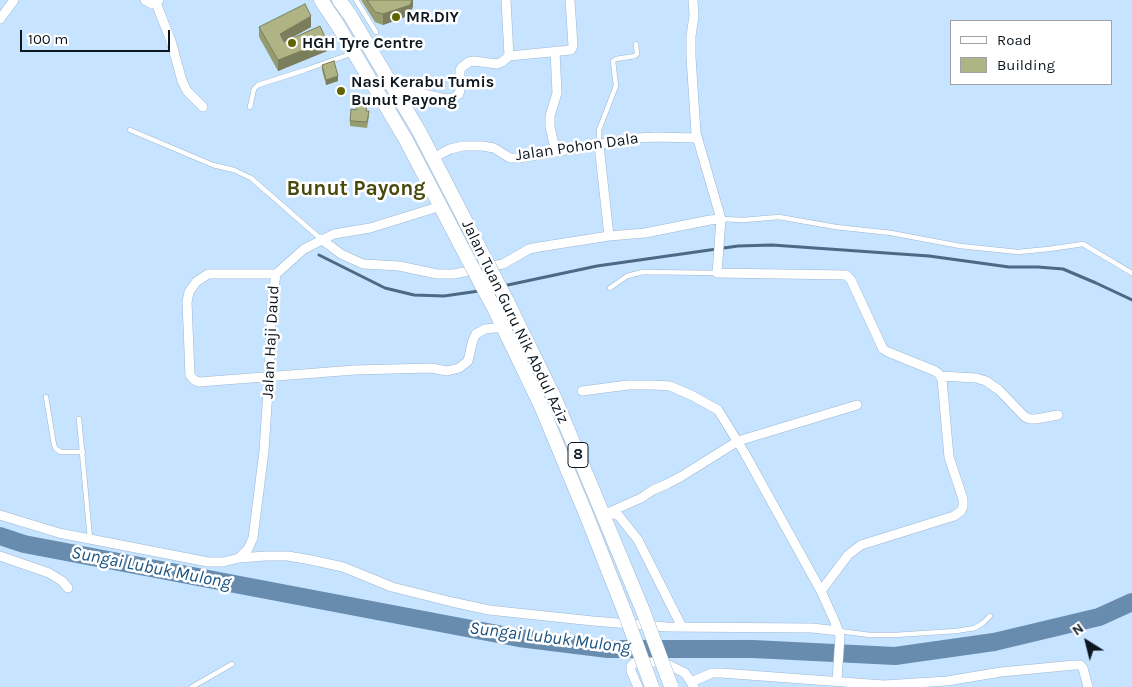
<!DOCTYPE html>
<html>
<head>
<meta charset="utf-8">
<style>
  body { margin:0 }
  #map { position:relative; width:1132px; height:687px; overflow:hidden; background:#c6e3ff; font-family:Karla,sans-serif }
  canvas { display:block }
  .legend { position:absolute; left:950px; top:20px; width:162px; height:65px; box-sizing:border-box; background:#fff; border:1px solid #9ea2a6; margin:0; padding:6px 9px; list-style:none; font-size:15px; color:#0c1720 }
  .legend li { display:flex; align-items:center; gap:10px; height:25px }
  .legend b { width:25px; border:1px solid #9ea2a6 }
  .north { position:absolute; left:1062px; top:617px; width:50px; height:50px; -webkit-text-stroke:4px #fff; paint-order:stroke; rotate:324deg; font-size:14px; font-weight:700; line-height:20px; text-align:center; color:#0c1720 }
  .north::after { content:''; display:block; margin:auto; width:18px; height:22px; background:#0c1720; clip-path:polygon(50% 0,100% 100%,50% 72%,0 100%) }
  .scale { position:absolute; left:20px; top:30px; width:150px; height:22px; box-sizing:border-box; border:2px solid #0c1720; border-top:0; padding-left:6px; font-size:15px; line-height:18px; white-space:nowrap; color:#0c1720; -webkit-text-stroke:4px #fff; paint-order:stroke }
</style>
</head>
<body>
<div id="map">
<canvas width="1132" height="687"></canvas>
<ul class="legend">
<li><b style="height:6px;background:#fff"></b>Road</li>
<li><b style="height:14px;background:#aeb484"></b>Building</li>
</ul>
<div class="north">N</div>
<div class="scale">100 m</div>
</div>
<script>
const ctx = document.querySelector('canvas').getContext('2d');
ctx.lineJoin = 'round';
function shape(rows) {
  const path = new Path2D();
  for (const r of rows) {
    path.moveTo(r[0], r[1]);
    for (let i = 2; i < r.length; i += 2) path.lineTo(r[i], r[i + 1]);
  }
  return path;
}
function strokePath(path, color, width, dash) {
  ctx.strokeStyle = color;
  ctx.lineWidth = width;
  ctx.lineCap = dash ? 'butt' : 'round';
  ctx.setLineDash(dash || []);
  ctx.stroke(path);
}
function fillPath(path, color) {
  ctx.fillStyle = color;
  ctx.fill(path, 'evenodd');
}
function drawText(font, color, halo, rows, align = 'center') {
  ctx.font = font + ' Karla,sans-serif';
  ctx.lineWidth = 5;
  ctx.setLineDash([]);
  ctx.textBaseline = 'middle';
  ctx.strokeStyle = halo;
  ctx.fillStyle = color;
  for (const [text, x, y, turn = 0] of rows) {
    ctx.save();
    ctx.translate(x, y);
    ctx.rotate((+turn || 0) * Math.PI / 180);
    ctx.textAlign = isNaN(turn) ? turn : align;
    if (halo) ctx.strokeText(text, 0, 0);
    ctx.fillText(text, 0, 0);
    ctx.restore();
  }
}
strokePath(shape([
  [319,255,385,288,414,295,444,296,479,291],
  [503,286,597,266,738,246,772,245,929,256,1009,267,1038,267,1063,269,1096,283,1132,300]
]), '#4c6983', 3);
strokePath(shape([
  [0,536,24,544,519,638,608,649,753,649,895,656,994,642,1099,617,1132,602]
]), '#688cae', 18);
const service = shape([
  [356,0,376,32],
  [250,107,254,89,258,85,305,70,353,53],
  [130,130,213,165,234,170,251,178,321,239],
  [599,144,599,130,616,86,613,61,616,59,635,56,637,54,636,44],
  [721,219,743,220,779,217,836,227,891,233,960,246,1018,252,1049,249,1083,244,1132,273],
  [610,288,627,276,643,272,717,273],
  [46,397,54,445,56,449,61,452,83,452],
  [79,419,90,539],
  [839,631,870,635,895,635,956,631,975,628,983,623,990,616],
  [192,687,232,664]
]);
const minor = shape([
  [145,0,152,4,156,3,159,0],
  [506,0,509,56],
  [693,0,694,16,691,36,691,57,696,133,721,219,717,273,846,275,851,280,883,349,888,352,935,371,938,373,942,379,949,457,963,499,963,507,961,511,954,516,861,545,848,555,821,591],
  [156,3,171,41,182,81,187,91,203,107],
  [0,19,14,0],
  [555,51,557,93,550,116,550,127,556,152],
  [397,94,410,91,446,99,453,98,459,94,460,89,460,70,462,67,469,62,474,61,497,64,502,62,509,56,571,50,573,46,570,0],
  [599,145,609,236],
  [433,158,450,149,463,146,482,146,494,148,510,158,518,158,637,138,656,137,697,138],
  [321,239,341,254,363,264,399,266,437,274,454,274,503,264,529,249,539,247,609,236,645,233,710,220,721,219],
  [276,274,208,274,196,282,189,292,187,302,190,375,194,380,199,382,355,370,431,368,447,371,459,368,468,361,473,340,476,334,485,329,504,327],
  [941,376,976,378,986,381,999,390,1025,417,1030,419,1036,419,1058,415],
  [582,391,628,385,653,385,670,386,693,396,718,410,744,452,821,591,835,622,840,636,837,680],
  [609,512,619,516,638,540,682,627],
  [0,515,59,533,208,562,223,562,239,558,266,556,288,556,311,560,343,567,392,587,452,602,489,610,593,621,667,627,812,628,839,631],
  [603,515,641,498,653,490,667,484,682,476,738,441,857,405],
  [0,556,49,573,62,581,68,588],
  [239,558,248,549,253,538,264,451,269,376,272,302,276,274,304,249,334,234,370,228,441,206],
  [691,682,712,673,721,673,884,685,947,681,1001,672,1075,665,1080,665,1083,668,1088,687],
  [638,687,631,671,631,666,634,663,655,662,667,664,685,673,694,687]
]);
const primary = shape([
  [321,0,337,24,406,140,469,261],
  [339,0,350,15,419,131,483,255],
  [507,301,555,399,643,611],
  [494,308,541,406,588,519,625,613]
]);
strokePath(service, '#9bb7d2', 5.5);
strokePath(minor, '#9bb7d2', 10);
strokePath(primary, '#9bb7d2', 15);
strokePath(service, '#fff', 4.5);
strokePath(minor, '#fff', 9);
strokePath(primary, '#fff', 14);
const primaryBridge = shape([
  [483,255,507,301],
  [469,261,494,308],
  [643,611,671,686],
  [625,613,652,687]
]);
strokePath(primaryBridge, '#9bb7d2', 15, []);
strokePath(primaryBridge, '#fff', 14);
fillPath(shape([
  [361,0,413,0,413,6,410,15,383,25,375,22],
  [259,27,311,27,284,42,327,51,278,71,259,37],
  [322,65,338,81,326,85,322,70],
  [367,111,369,116,367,128,350,126,350,121]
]), '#969b72');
fillPath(shape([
  [412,0,413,0,413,6,410,15,383,25,383,14],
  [311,16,311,27,280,44,280,34],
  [327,41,327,51,278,71,278,60],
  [338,76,338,81,326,85,326,80]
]), '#7a7e5c');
const building = shape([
  [367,0,412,0,410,5,383,14,375,12,367,0],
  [305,4,311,16,280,34,284,42,320,26,327,41,278,60,259,27,305,4],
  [334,61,338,76,326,80,322,65,334,61],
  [357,103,367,104,366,111,369,111,367,122,350,121,351,109,356,110,357,103]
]);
fillPath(building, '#aeb484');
strokePath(building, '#7a7e5c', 1);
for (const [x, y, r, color] of [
  [396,17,5,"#5f6400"],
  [292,43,5,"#5f6400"],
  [341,91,5,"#5f6400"]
]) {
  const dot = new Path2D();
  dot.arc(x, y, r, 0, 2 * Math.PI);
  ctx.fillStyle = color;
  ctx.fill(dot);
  strokePath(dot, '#fff', 2);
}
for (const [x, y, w] of [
  [578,455,20]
]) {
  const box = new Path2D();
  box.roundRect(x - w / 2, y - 12.5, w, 25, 4);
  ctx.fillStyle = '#fff';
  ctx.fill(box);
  strokePath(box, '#0c1720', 1);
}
drawText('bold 15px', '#0c1720', null, [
  ["8",578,455]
]);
drawText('bold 16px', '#0c1720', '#fff', [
  ["MR.DIY",406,17],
  ["HGH Tyre Centre",302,43],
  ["Nasi Kerabu Tumis",351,82],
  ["Bunut Payong",351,100]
], 'left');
drawText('16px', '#0c1720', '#fff', [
  ["Jalan Pohon Dala",577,147,-8],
  ["Jalan Tuan Guru Nik Abdul Aziz",515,322,64],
  ["Jalan Haji Daud",271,342,-87]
]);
drawText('italic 18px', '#195280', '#fff', [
  ["Sungai Lubuk Mulong",151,568,11],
  ["Sungai Lubuk Mulong",550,638,7]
]);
drawText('bold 21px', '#464a0d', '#fff', [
  ["Bunut Payong",356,189]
]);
</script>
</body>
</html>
